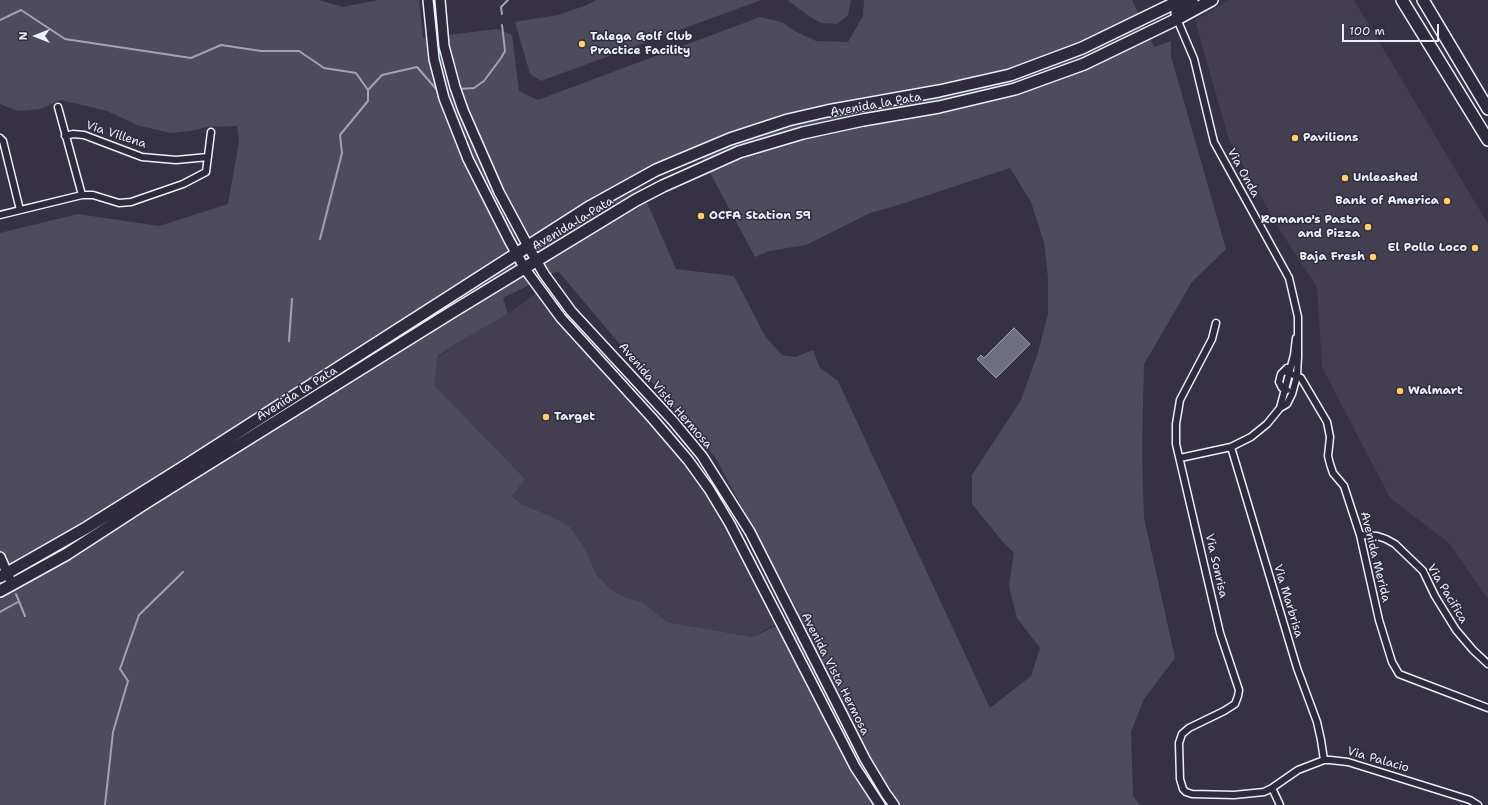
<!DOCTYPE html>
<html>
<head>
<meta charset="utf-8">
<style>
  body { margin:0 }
  #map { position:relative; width:1488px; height:805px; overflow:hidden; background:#363244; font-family:"Shantell Sans",sans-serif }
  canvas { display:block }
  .north { position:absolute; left:16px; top:16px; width:40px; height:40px; -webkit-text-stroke:3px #2f2a3d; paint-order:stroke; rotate:270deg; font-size:11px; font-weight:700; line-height:16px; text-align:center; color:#e8f1f8 }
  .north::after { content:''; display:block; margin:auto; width:14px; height:18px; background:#e8f1f8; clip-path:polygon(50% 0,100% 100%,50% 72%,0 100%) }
  .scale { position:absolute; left:1342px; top:24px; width:97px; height:18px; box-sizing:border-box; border:2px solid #e8f1f8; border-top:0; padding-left:5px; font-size:12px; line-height:14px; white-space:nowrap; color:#e8f1f8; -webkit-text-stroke:3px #2f2a3d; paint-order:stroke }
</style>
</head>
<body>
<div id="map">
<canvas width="1488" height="805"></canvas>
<div class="north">N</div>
<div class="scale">100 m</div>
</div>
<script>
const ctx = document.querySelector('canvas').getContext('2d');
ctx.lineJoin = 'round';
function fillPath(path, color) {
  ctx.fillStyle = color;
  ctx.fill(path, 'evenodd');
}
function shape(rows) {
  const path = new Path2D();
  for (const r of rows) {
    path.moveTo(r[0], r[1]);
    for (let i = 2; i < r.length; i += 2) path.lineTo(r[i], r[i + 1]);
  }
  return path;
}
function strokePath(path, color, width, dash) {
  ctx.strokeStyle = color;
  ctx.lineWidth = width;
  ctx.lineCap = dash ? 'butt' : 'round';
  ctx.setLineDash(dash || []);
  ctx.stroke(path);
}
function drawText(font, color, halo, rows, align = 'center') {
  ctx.font = font + ' "Shantell Sans",sans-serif';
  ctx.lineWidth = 3;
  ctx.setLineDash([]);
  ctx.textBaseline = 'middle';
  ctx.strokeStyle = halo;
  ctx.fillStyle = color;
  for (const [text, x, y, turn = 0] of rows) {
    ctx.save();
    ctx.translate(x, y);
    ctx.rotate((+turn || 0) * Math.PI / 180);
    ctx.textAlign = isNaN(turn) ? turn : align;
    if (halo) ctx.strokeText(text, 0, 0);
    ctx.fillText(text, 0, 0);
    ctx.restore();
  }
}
fillPath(shape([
  [1229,0,1354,0,1488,224,1488,599,1449,543,1390,498,1322,367,1317,287,1279,229,1229,140,1195,20],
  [539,291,657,429,727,523,778,623,752,637,667,622,642,602,625,597,610,589,596,574,585,549,533,510,521,504,512,495,525,479,434,385,438,357,455,344,508,314]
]), '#433f51');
fillPath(shape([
  [0,0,319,0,343,7,378,0,419,0,423,38,497,29,512,35,519,91,538,100,760,17,782,22,795,31,816,41,848,42,863,16,864,0,1132,0,1154,47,1171,41,1171,56,1226,249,1192,282,1144,364,1142,450,1144,518,1175,658,1144,699,1131,732,1133,796,1140,805,0,805,0,233,78,214,159,226,228,204,239,142,237,126,207,127,191,131,170,133,137,125,107,111,61,100,40,109,18,111,0,104],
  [697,148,755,257,769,251,806,245,870,213,892,207,1010,168,1031,202,1044,242,1048,277,1048,314,1037,356,1021,400,972,475,972,504,1003,542,1014,553,1009,586,1017,618,1040,648,1031,676,990,708,838,381,820,368,813,350,795,357,782,355,765,336,734,276,676,269,635,175,671,156],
  [558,271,715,457,798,611,788,621,752,637,667,622,642,602,625,597,610,589,596,574,585,549,570,527,552,517,521,504,512,496,525,479,434,385,438,356,455,344,508,314,503,298],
  [596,0,761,0,541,81,530,74,515,22,558,15,587,5],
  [787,0,851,0,848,15,837,24,821,23,809,16]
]), '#4d4b5c');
const water = shape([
  [1014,328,1030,344,996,378,977,359,981,355,984,358,1014,328]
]);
fillPath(water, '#70717f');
strokePath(water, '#a0a4af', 1);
strokePath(shape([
  [502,14,501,7,508,0],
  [0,20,21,10,65,39,191,58,221,45,261,51,299,51,324,68,356,73,368,90,382,75,417,67,437,90,440,90],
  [458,89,474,88,484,81,501,58,505,51,502,25],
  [320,239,342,153,340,135,368,101,368,90],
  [289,341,292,299],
  [16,594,25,616],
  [0,612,18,602],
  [105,805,113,732,128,681,120,669,139,615,183,572]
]), '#a0a4af', 2);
const street = shape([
  [1177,19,1194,59,1214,142,1289,278,1298,317,1298,356,1297,376,1292,394,1287,404,1280,408,1267,424,1251,437,1231,447,1180,458],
  [58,107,82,195],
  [65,136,73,134,84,135,142,157,176,160,208,157],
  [0,138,3,141,20,210],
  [0,215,82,195,93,195,119,203,131,202,183,184,206,172,211,132],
  [1216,323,1212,339,1180,400,1176,424,1176,444,1220,633,1239,690,1238,696,1235,704,1224,711,1189,728,1182,734,1179,743,1180,779,1183,789,1186,792,1192,794,1234,795,1264,792,1272,788,1298,770,1324,760,1330,760,1348,762,1470,800,1478,805],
  [1287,368,1281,374,1279,382,1282,388,1287,390],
  [1284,371,1301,378,1327,422,1330,437,1328,456,1330,464,1333,473,1344,486,1360,535,1379,620,1392,662,1399,674,1488,708],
  [1280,408,1294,355,1296,338],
  [1231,447,1297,668,1317,722,1321,740,1324,760],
  [1360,535,1377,536,1386,539,1395,544,1423,571,1435,596,1456,630,1473,650,1488,664],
  [1272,788,1280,805]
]);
const secondary = shape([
  [428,0,434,59,444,98,468,159,509,240,525,269,561,318,652,418,688,460,709,489,730,524,855,767,880,805],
  [440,0,444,46,455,87,463,110,499,192,528,246,544,274,571,311,673,421,702,456,750,532,865,759,886,794,894,805],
  [0,557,12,584]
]);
const highway = shape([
  [1402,0,1488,140],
  [1423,0,1488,109],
  [1177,14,1177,10,1192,2,1192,0],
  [0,577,86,528,182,468,591,206,656,170,730,139,788,120,827,111,939,91,1010,75,1082,48,1181,0],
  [0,591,67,554,147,502,452,312,636,200,663,186,739,152,803,133,863,120,939,107,1015,89,1084,64,1177,19,1212,0]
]);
strokePath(street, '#e8f1f8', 9);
strokePath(secondary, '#e8f1f8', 12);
strokePath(highway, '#e8f1f8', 14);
strokePath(street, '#2f2a3d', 6);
strokePath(secondary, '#2f2a3d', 9);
strokePath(highway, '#2f2a3d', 11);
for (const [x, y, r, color] of [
  [582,44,4,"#ffd166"],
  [1295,138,4,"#ffd166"],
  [1345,178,4,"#ffd166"],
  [1447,201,4,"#ffd166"],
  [701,216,4,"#ffd166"],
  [1368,227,4,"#ffd166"],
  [1475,248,4,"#ffd166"],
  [1373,257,4,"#ffd166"],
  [1400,391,4,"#ffd166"],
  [546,417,4,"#ffd166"]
]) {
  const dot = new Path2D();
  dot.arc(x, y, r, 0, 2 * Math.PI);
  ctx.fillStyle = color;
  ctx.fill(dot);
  strokePath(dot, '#2f2a3d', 1.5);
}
drawText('bold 12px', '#e8f1f8', '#2f2a3d', [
  ["Talega Golf Club",590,37],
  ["Practice Facility",590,51],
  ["Pavilions",1303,138],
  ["Unleashed",1353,178],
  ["Bank of America",1439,201,"right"],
  ["OCFA Station 59",709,216],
  ["Romano's Pasta",1360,220,"right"],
  ["and Pizza",1360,234,"right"],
  ["El Pollo Loco",1467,248,"right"],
  ["Baja Fresh",1365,257,"right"],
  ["Walmart",1408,391],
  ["Target",554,417]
], 'left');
drawText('12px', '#e8f1f8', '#2f2a3d', [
  ["Avenida la Pata",876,105,-10],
  ["Via Villena",116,135,18],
  ["Via Onda",1243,173,61],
  ["Avenida la Pata",573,224,-31],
  ["Avenida la Pata",297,394,-32],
  ["Avenida Vista Hermosa",665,396,49],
  ["Avenida Merida",1375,557,76],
  ["Via Sonrisa",1216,566,77],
  ["Via Pacifica",1447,594,59],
  ["Via Marbrisa",1288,601,73],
  ["Avenida Vista Hermosa",835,674,63],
  ["Via Palacio",1378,760,16]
]);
</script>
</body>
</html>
